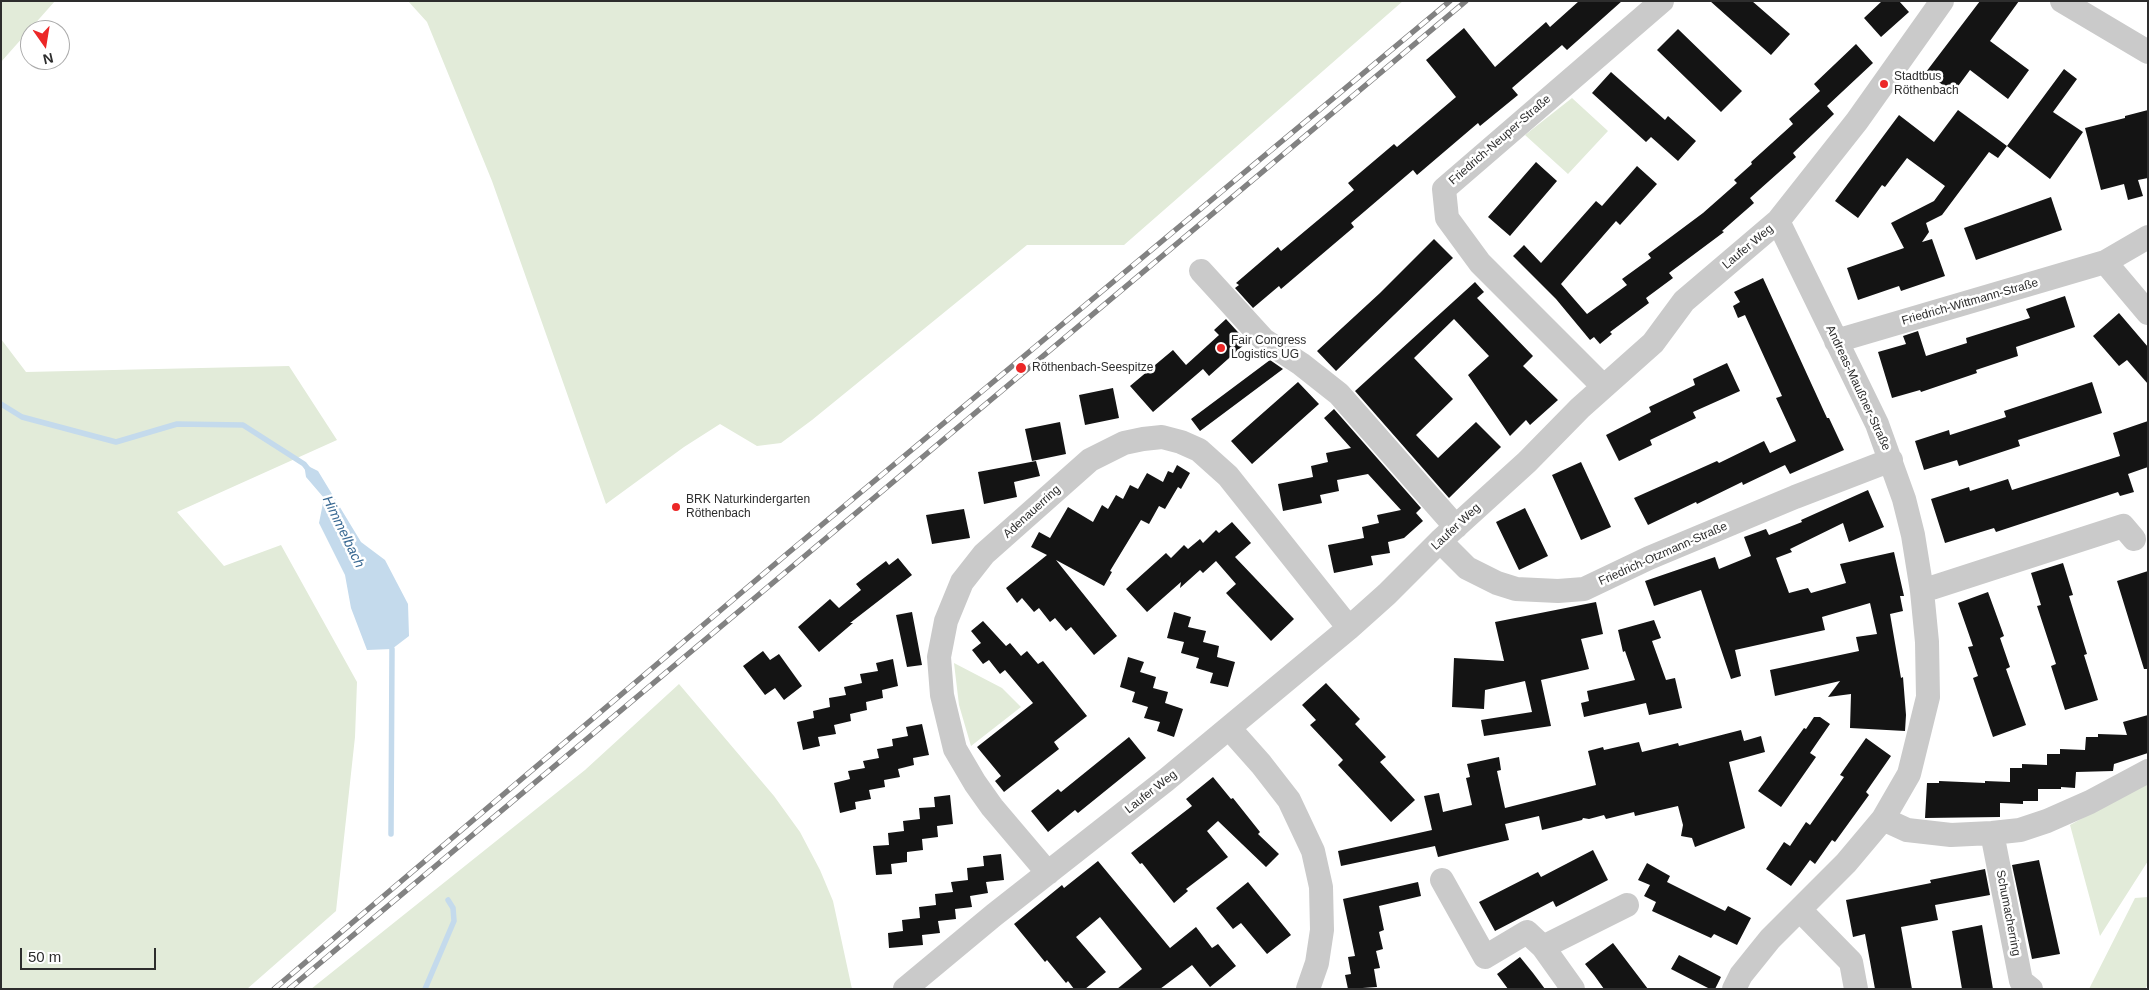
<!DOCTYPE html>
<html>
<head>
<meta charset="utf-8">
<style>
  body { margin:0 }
  #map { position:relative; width:2149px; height:990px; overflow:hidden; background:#fff; font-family:Helvetica,sans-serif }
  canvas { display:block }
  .frame { position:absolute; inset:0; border:2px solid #2d2d2d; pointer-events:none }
  .north { position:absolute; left:20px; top:20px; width:50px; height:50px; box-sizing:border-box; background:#fff; border:1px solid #ababab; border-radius:50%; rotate:167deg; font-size:14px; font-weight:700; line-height:20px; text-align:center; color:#2d2d2d }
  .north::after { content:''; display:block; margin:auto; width:18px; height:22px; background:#ec2727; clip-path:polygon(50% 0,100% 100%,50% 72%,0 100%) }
  .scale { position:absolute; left:20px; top:948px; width:136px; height:22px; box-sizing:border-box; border:2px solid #2d2d2d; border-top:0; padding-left:6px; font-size:15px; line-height:18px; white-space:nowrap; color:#2d2d2d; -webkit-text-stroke:4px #fff; paint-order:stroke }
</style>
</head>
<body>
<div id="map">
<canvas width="2149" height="990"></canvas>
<div class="frame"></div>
<div class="north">N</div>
<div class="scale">50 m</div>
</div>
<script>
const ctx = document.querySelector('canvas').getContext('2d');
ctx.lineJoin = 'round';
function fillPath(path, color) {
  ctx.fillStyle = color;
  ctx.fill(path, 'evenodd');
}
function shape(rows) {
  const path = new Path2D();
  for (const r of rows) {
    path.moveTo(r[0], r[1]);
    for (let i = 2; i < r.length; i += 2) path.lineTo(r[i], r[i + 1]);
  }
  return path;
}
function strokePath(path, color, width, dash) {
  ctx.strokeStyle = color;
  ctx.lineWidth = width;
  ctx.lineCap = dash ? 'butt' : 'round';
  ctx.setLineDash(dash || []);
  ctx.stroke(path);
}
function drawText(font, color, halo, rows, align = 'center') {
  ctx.font = font + ' Helvetica,sans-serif';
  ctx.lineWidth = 5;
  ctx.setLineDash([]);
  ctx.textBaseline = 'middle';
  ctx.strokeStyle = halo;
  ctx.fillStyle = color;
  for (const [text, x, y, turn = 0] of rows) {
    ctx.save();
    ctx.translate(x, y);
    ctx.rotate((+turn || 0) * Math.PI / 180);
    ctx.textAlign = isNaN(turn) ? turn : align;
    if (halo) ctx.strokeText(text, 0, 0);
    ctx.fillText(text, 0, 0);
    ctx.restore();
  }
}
fillPath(shape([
  [1,1,55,1,1,62],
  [408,1,1403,1,1124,245,1027,245,812,420,781,443,757,446,720,424,684,447,606,504,492,181,427,22],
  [1572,98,1608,131,1568,174,1525,135],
  [1,339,26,372,289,366,337,440,177,512,224,566,281,545,357,682,355,737,336,911,247,989,1,989],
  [954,663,1002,688,1021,707,971,746,959,705],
  [679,684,774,796,800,832,820,870,833,901,852,989,311,989,585,770],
  [2148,782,2148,861,2100,936,2070,825],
  [2148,897,2148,984,2145,989,2089,989,2135,898]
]), '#e2ebd9');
fillPath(shape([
  [304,464,318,471,361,542,385,560,408,604,409,636,392,649,367,650,351,608,345,575,319,523,324,498,306,477]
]), '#c4daec');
strokePath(shape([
  [1,404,22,417,116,442,177,424,243,425,304,464,308,469],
  [390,644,392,649,391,834],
  [425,989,454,921,453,908,448,900]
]), '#c4daec', 5.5);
fillPath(shape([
  [1579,1,1622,1,1567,50,1562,45,1512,88,1518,95,1480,126,1478,123,1417,175,1413,170,1351,223,1354,227,1281,289,1279,286,1253,308,1235,288,1239,285,1236,283,1278,247,1281,251,1354,190,1348,183,1394,144,1397,147,1456,97,1426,60,1464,28,1495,67,1546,22,1550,27],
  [1710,1,1752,1,1790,34,1771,55],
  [1882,1,1899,1,1909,12,1881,37,1864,18],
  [1980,1,2019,1,1990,41,2029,70,2008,99,1970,70,1953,93,1926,72],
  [1678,29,1742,91,1721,112,1657,50],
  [1856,44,1873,63,1827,106,1834,114,1793,153,1796,157,1750,198,1754,203,1722,231,1724,232,1669,273,1673,278,1646,298,1649,303,1610,332,1612,334,1600,344,1594,337,1590,340,1556,299,1513,256,1524,245,1541,263,1596,201,1602,206,1637,166,1657,184,1620,225,1616,221,1561,284,1587,314,1627,285,1622,279,1651,258,1648,254,1703,213,1737,183,1734,180,1752,164,1751,162,1793,124,1789,119,1820,91,1814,84],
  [2064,69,2077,79,2053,112,2083,132,2050,179,2007,146],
  [1611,72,1665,120,1668,116,1696,141,1678,161,1651,137,1646,142,1592,93],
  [1958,110,2007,146,1998,158,1989,152,1942,215,1926,223,1929,232,1922,242,1932,239,1945,276,1901,291,1899,286,1858,300,1847,268,1904,248,1891,223,1934,201,1945,186,1907,158,1885,187,1882,185,1858,218,1835,201,1899,115,1934,142],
  [2148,110,2148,178,2138,180,2143,196,2128,200,2124,184,2101,190,2085,128,2125,118,2125,116],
  [1536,162,1557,181,1510,236,1488,217],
  [2051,197,2062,230,1976,260,1964,228],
  [1434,239,1453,258,1336,371,1317,351,1380,293],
  [1763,278,1827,418,1829,418,1844,450,1790,474,1785,465,1743,485,1742,482,1697,504,1696,502,1648,525,1634,498,1717,461,1719,463,1764,441,1770,453,1796,441,1776,398,1782,396,1745,315,1738,318,1733,306,1740,302,1734,292],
  [1475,282,1484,292,1477,298,1533,356,1523,366,1558,400,1530,425,1526,420,1510,436,1468,375,1489,356,1454,319,1414,358,1453,399,1416,435,1438,458,1476,422,1501,447,1449,498,1355,391],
  [2065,296,2075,327,2016,347,2018,356,1976,370,1977,373,1921,392,1920,390,1892,398,1878,352,1906,344,1903,336,1918,331,1926,356,1967,343,1966,338,2030,318,2026,309],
  [2119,313,2148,347,2148,384,2127,360,2119,366,2093,336],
  [1226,319,1247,342,1209,376,1203,369,1153,412,1130,386,1173,350,1186,365,1219,335,1214,330],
  [1270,360,1283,369,1200,431,1191,419],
  [1727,363,1740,391,1693,412,1696,418,1650,440,1652,445,1619,461,1606,435,1651,412,1649,407,1695,385,1693,379],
  [1298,382,1319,404,1252,464,1231,441],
  [2092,382,2102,413,2018,440,2020,446,1959,466,1957,460,1924,470,1915,441,1949,430,1950,435,2006,417,2004,411],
  [1113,388,1119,418,1085,425,1079,395],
  [1334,409,1421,508,1416,513,1423,521,1404,538,1388,542,1390,553,1371,556,1373,565,1334,573,1328,545,1364,538,1362,527,1379,523,1377,515,1401,510,1368,474,1337,480,1339,491,1320,495,1322,503,1283,511,1278,484,1313,477,1311,466,1328,462,1326,453,1351,448,1324,418],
  [2148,421,2148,467,2128,474,2134,492,2120,496,2118,492,1996,532,1994,528,1945,543,1931,499,1969,487,1970,491,2008,479,2012,490,2120,456,2113,433],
  [1060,422,1066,454,1032,461,1025,429],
  [1036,461,1040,476,1014,482,1017,497,984,504,978,472],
  [1581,462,1611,527,1581,540,1552,475],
  [1177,465,1190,473,1181,489,1178,487,1165,509,1159,506,1149,524,1141,520,1110,571,1112,572,1104,586,1056,560,1117,636,1094,655,1071,627,1066,631,1055,618,1050,622,1039,608,1034,612,1022,598,1017,603,1006,588,1047,555,1031,547,1039,532,1050,538,1068,507,1093,522,1102,505,1108,509,1116,495,1123,499,1130,485,1138,489,1147,473,1163,482,1168,471,1173,473],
  [1868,490,1884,527,1849,542,1843,523,1790,549,1792,552,1776,558,1789,593,1808,588,1811,593,1846,583,1840,564,1894,552,1904,596,1900,596,1903,611,1890,614,1901,678,1903,677,1906,715,1905,731,1850,728,1851,694,1828,697,1840,681,1775,696,1770,670,1859,651,1856,637,1877,634,1870,603,1822,617,1825,630,1735,650,1741,676,1731,679,1701,590,1654,606,1645,581,1715,557,1719,569,1751,556,1744,537,1766,529,1769,535,1802,522,1801,520],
  [1525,508,1548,556,1519,570,1496,522],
  [964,509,970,538,932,544,926,515],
  [1232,522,1251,543,1235,557,1294,619,1271,641,1226,593,1236,584,1216,561,1203,573,1200,570,1180,588,1181,582,1147,612,1126,589,1166,553,1171,558,1184,545,1188,549,1200,539,1203,543,1216,530,1219,533],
  [898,558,912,575,850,623,853,623,819,652,798,627,830,599,839,608,861,590,856,584,886,561,889,565],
  [2063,563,2073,595,2069,596,2087,654,2084,655,2098,700,2065,710,2051,666,2056,664,2037,606,2041,605,2031,573],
  [2148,571,2148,669,2144,669,2117,581],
  [1988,592,2004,636,2000,638,2010,667,2006,669,2026,725,1993,737,1973,678,1978,676,1968,647,1973,646,1958,603],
  [1596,602,1603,634,1581,639,1589,669,1541,680,1551,726,1484,736,1481,720,1532,712,1525,681,1485,690,1484,709,1452,707,1454,658,1504,661,1495,622],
  [912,612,922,665,907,667,896,615],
  [1174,612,1191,617,1188,627,1206,631,1203,642,1219,646,1217,657,1235,662,1228,687,1210,683,1213,673,1196,668,1199,658,1181,653,1184,642,1167,638],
  [1654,620,1661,638,1652,641,1666,680,1675,678,1682,708,1649,715,1646,703,1584,717,1581,703,1589,701,1587,691,1635,680,1625,651,1623,652,1618,630],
  [983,621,1006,646,1010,643,1021,656,1027,651,1038,664,1043,661,1087,716,1054,742,1059,749,1004,792,995,781,1001,776,977,747,1033,703,1005,670,1000,674,989,660,983,664,972,650,981,643,971,631],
  [763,651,770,660,779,654,802,686,784,700,775,688,765,695,743,666],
  [1128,657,1144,662,1140,672,1156,677,1153,688,1168,692,1165,703,1183,709,1174,737,1157,731,1160,722,1144,718,1148,707,1132,702,1135,692,1120,687],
  [893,659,898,686,882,690,883,698,866,702,867,710,850,714,851,721,834,725,836,734,818,737,820,746,803,750,797,722,814,718,813,711,830,707,829,698,846,695,844,687,862,683,860,674,878,671,876,663],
  [1326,683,1360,719,1355,724,1386,757,1380,762,1415,800,1391,822,1338,765,1343,760,1310,725,1316,720,1302,705],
  [2148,715,2148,753,2114,764,2113,771,2076,772,2075,788,2061,787,2061,789,2038,789,2038,801,2023,801,2023,804,2000,803,2000,817,1925,818,1927,783,1939,783,1939,781,1985,783,1985,781,2010,782,2010,768,2022,768,2022,764,2047,765,2047,754,2060,754,2060,749,2085,750,2086,737,2098,737,2098,734,2127,735,2123,722],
  [1814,717,1820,717,1830,724,1810,753,1816,757,1781,807,1758,791,1804,728,1806,729],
  [922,724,929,755,913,758,914,765,898,769,900,777,884,780,885,787,869,790,871,799,855,802,856,809,840,813,834,783,850,779,848,771,865,768,863,761,879,758,877,749,893,746,892,739,908,736,906,727],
  [1741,730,1744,741,1761,736,1765,752,1729,762,1745,828,1695,847,1692,838,1681,836,1683,825,1678,806,1635,816,1634,812,1606,819,1604,815,1589,819,1583,818,1582,820,1542,830,1539,816,1505,824,1509,840,1438,857,1435,846,1341,866,1338,851,1432,830,1424,796,1439,793,1443,812,1472,805,1466,778,1470,777,1467,764,1499,757,1501,770,1497,771,1505,808,1596,785,1588,751,1603,747,1604,750,1639,742,1642,752,1678,743,1679,746],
  [1129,737,1146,758,1078,813,1075,810,1048,832,1031,811,1058,789,1061,792],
  [1866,738,1891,756,1866,792,1869,795,1835,842,1832,840,1815,864,1810,860,1791,886,1766,869,1784,842,1790,846,1806,822,1810,825,1844,777,1840,775],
  [1213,777,1231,799,1233,798,1260,832,1258,834,1279,854,1266,867,1218,821,1207,831,1228,857,1186,889,1188,891,1174,903,1142,863,1140,864,1131,853,1192,806,1186,799],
  [950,795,953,824,937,826,938,837,922,839,923,850,907,852,907,862,891,864,892,874,876,875,873,846,889,845,888,833,904,831,903,821,920,819,919,808,935,807,934,797],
  [1593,850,1608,880,1556,907,1553,901,1495,931,1479,902,1538,872,1541,877],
  [1001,854,1004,880,986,882,988,893,970,896,972,907,955,909,956,919,938,921,940,933,922,935,923,945,889,948,888,933,903,931,902,920,920,918,919,907,936,905,935,894,953,892,951,882,968,880,967,868,984,866,983,856],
  [2039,860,2060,954,2032,959,2012,865],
  [1098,861,1170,948,1196,927,1212,948,1218,944,1236,966,1210,987,1192,965,1160,989,1117,989,1142,969,1100,917,1076,937,1106,972,1085,989,1074,989,1068,981,1066,983,1047,960,1045,962,1014,924,1062,885,1064,888],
  [1647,863,1670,876,1667,882,1725,911,1728,906,1751,918,1737,945,1714,934,1711,938,1652,911,1656,902,1644,896,1650,885,1638,880],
  [1985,869,1990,895,1935,905,1938,920,1901,927,1912,989,1875,989,1865,934,1853,937,1846,900,1931,883,1930,880],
  [1248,882,1291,935,1267,954,1241,923,1233,929,1216,908],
  [1418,882,1421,896,1379,906,1384,930,1379,932,1383,949,1376,951,1380,968,1374,969,1377,987,1348,989,1345,975,1351,974,1348,957,1355,956,1343,899],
  [1982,925,1993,989,1962,989,1952,931],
  [1613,943,1648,989,1604,989,1594,975,1585,964],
  [1679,955,1721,977,1715,989,1710,989,1671,969],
  [1520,957,1533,973,1545,989,1508,989,1497,974]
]), '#141414');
strokePath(shape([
  [2062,1,2148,52],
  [2105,262,2148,313],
  [1201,271,1264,340,1301,364,1339,394,1456,527],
  [1836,341,2105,262,2148,237],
  [1603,386,1480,263,1447,218,1444,189,1662,1],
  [1440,541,1467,568,1497,583,1516,589,1558,591,1584,589,1649,558,1795,497,1891,460],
  [1922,591,2123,526,2134,539],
  [1229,728,1261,764,1289,800,1313,851,1321,887,1322,930,1317,963,1308,989],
  [1883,819,1907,830,1951,835,1992,833,2020,830,2047,821,2090,802,2148,771],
  [1992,833,2021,981,2031,989],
  [1048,873,992,807,975,783,955,749,942,695,939,657,946,621,962,582,984,554,1090,460,1124,443,1143,439,1162,437,1181,442,1199,450,1228,476,1349,628],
  [1442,880,1485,957,1527,932,1543,947],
  [1800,910,1851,962,1856,989],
  [905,989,994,915,1166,780,1349,628,1387,594,1440,541,1527,462,1580,408,1653,343,1684,301,1778,221,1857,121,1942,1],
  [1573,989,1543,947,1627,905],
  [1734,989,1741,975,1770,939,1846,863,1883,819,1909,774,1928,697,1927,642,1922,591,1913,535,1904,499,1877,424,1778,221]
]), '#cacaca', 24);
const rail = shape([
  [274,989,788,553,1450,1],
  [289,989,1466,1]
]);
strokePath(rail, '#828282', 5.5);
strokePath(rail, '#fff', 4, [11]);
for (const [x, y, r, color] of [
  [1884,84,5,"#ec2727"],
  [1221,348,5,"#ec2727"],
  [1021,368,6,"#ec2727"],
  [676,507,5,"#ec2727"]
]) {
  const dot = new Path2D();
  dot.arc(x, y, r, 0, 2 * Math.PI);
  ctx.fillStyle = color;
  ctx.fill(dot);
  strokePath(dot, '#fff', 2);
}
drawText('12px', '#2d2d2d', '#fff', [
  ["Stadtbus",1894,77],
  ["Röthenbach",1894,91],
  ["Fair Congress",1231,341],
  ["Logistics UG",1231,355],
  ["Röthenbach-Seespitze",1032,368],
  ["BRK Naturkindergarten",686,500],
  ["Röthenbach",686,514]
], 'left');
drawText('12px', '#2d2d2d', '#fff', [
  ["Friedrich-Neuper-Straße",1500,140,-41],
  ["Laufer Weg",1748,247,-40],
  ["Friedrich-Wittmann-Straße",1970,302,-16],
  ["Andreas-Maußner-Straße",1858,388,65],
  ["Adenauerring",1032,512,-42],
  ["Laufer Weg",1456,527,-43],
  ["Friedrich-Otzmann-Straße",1663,554,-24],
  ["Laufer Weg",1151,792,-38],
  ["Schumacherring",2008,913,79]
]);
drawText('italic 14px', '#386892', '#fff', [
  ["Himmelbach",343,532,64]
]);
</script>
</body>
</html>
